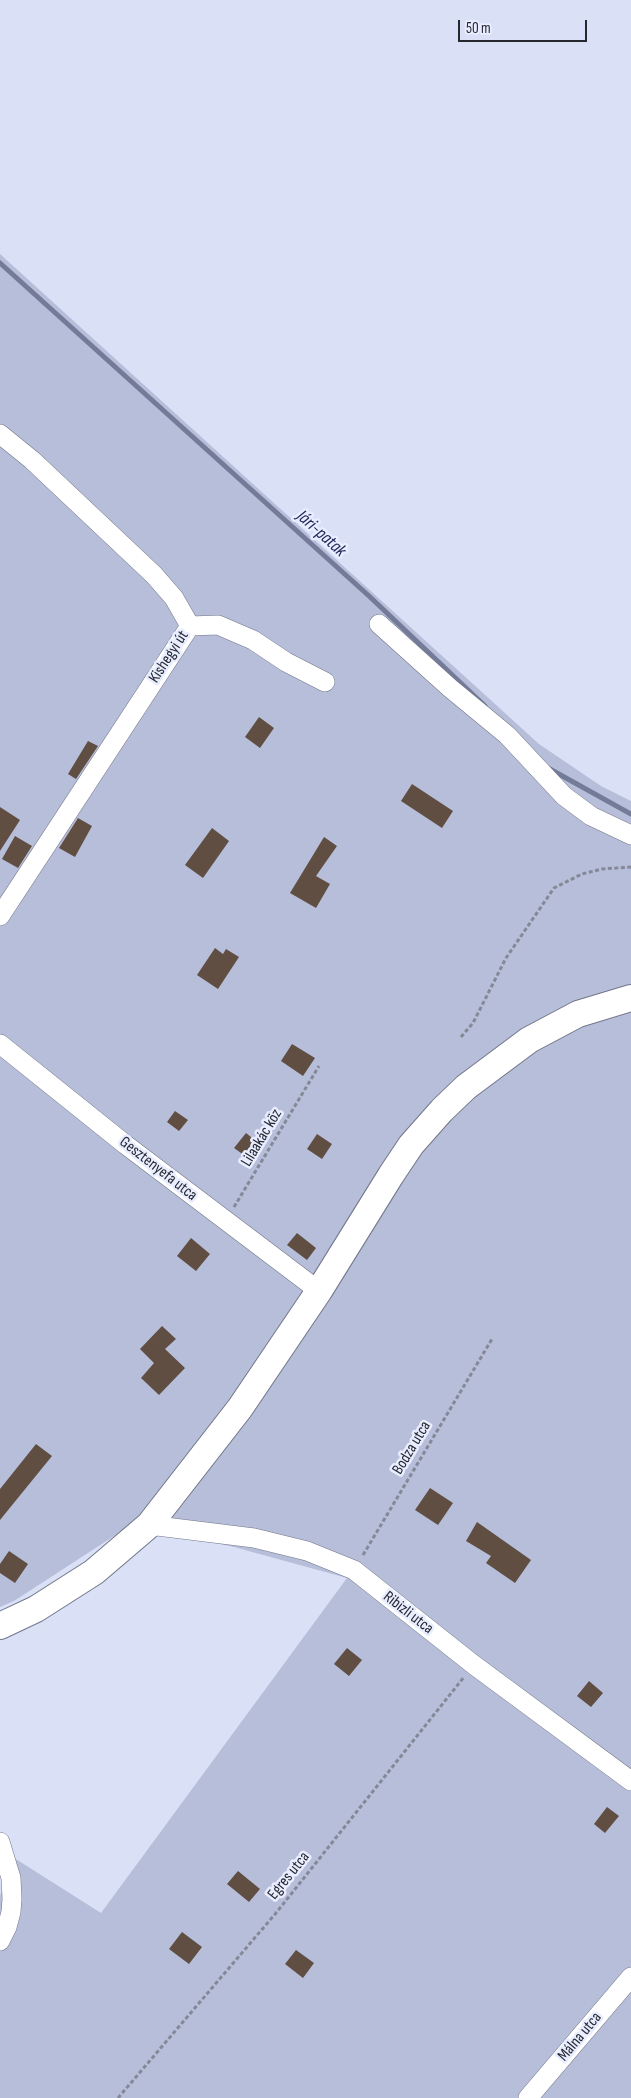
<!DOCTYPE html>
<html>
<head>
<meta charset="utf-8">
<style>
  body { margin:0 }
  #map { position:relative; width:631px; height:2098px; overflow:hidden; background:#dae0f6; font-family:"Sofia Sans Condensed",sans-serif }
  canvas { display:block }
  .scale { position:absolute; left:458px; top:20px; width:129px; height:22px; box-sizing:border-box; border:2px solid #262830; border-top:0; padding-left:6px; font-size:15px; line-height:18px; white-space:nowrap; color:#262830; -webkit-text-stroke:4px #e8edff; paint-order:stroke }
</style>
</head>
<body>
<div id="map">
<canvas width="631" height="2098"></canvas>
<div class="scale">50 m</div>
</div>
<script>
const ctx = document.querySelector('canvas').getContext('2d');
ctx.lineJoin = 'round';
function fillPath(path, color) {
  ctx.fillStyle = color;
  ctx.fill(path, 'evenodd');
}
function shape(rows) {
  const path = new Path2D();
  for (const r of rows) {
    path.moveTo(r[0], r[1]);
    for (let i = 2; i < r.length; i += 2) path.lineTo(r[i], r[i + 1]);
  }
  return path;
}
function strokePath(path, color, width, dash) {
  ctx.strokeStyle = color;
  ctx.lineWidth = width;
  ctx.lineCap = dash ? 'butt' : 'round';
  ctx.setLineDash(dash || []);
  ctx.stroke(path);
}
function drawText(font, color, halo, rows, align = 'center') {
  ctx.font = font + ' "Sofia Sans Condensed",sans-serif';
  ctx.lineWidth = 5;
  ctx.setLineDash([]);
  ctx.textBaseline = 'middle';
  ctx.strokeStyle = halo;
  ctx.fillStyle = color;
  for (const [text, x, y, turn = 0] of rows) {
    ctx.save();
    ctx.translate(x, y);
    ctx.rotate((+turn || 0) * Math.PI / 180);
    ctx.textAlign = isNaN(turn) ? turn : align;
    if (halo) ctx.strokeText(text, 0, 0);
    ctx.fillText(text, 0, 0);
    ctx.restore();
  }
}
fillPath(shape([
  [0,254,539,744,601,786,631,801,631,2098,0,2098,0,1896,2,1890,0,1849,101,1913,347,1578,234,1547,131,1525,14,1601,0,1607]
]), '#b7bed9');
strokePath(shape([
  [0,263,369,596,485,706],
  [548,768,631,814]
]), '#737b99', 5);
fillPath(shape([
  [259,717,274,728,260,748,245,737],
  [88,741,98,746,76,779,68,774],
  [412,784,453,811,442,828,401,801],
  [0,807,20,820,0,851],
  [78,818,92,826,75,857,59,848],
  [212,828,229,841,203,878,185,865],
  [15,836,32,846,18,868,2,859],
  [324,837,337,846,316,876,330,884,316,908,290,893],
  [215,948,223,954,226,949,239,957,218,989,197,975],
  [292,1044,315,1058,303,1076,281,1061],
  [175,1111,188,1120,179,1131,167,1122],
  [246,1133,262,1146,251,1160,234,1148],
  [317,1134,332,1144,322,1159,307,1149],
  [297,1233,316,1248,307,1260,287,1245],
  [191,1238,210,1254,196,1271,177,1256],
  [162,1326,176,1339,165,1349,185,1368,159,1395,141,1378,154,1363,140,1349],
  [36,1444,52,1456,0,1520,0,1489],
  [430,1488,453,1503,438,1525,415,1510],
  [477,1522,531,1560,515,1583,486,1563,491,1556,466,1541],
  [9,1551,28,1564,15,1583,0,1573,0,1564],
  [347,1648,362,1660,349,1676,334,1664],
  [589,1681,603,1693,591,1707,577,1696],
  [607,1807,619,1816,605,1833,594,1824],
  [238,1871,260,1889,249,1902,227,1884],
  [182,1932,202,1947,189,1964,169,1949],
  [296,1950,314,1963,303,1978,285,1964]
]), '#604e42');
const minor = shape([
  [0,434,32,460,154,575,174,598,190,626],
  [379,624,450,688,507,735,564,796,591,816,631,835],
  [190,626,218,625,253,640,286,662,325,682],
  [0,916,190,626],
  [0,1044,126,1145,319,1291],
  [149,1525,254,1538,307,1551,354,1570,474,1665,631,1781],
  [0,1842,11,1878,12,1899,11,1912,7,1927,0,1941],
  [528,2098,631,1977]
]);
const secondary = shape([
  [0,1626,36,1609,94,1572,149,1525,240,1408,319,1291,391,1175,411,1145,442,1110,466,1087,529,1040,578,1014,631,998]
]);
strokePath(minor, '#717689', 20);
strokePath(secondary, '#717689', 28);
strokePath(shape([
  [461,1037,473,1023,506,958,554,888,582,874,602,869,631,867],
  [234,1207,319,1066],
  [363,1555,492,1339],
  [118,2098,276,1913,464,1677]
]), '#848897', 3, [4, 2.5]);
strokePath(minor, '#fff', 19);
strokePath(secondary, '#fff', 26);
drawText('16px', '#262830', '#e8edff', [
  ["Kishegyi út",169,657,-57],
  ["Lilaakác köz",262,1138,-59],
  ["Gesztenyefa utca",158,1169,38],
  ["Bodza utca",412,1448,-59],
  ["Ribizli utca",408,1613,38],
  ["Egres utca",289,1876,-51],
  ["Málna utca",580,2037,-50]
]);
drawText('italic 18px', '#212859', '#e8edff', [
  ["Jári-patak",321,534,42]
]);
</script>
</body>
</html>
